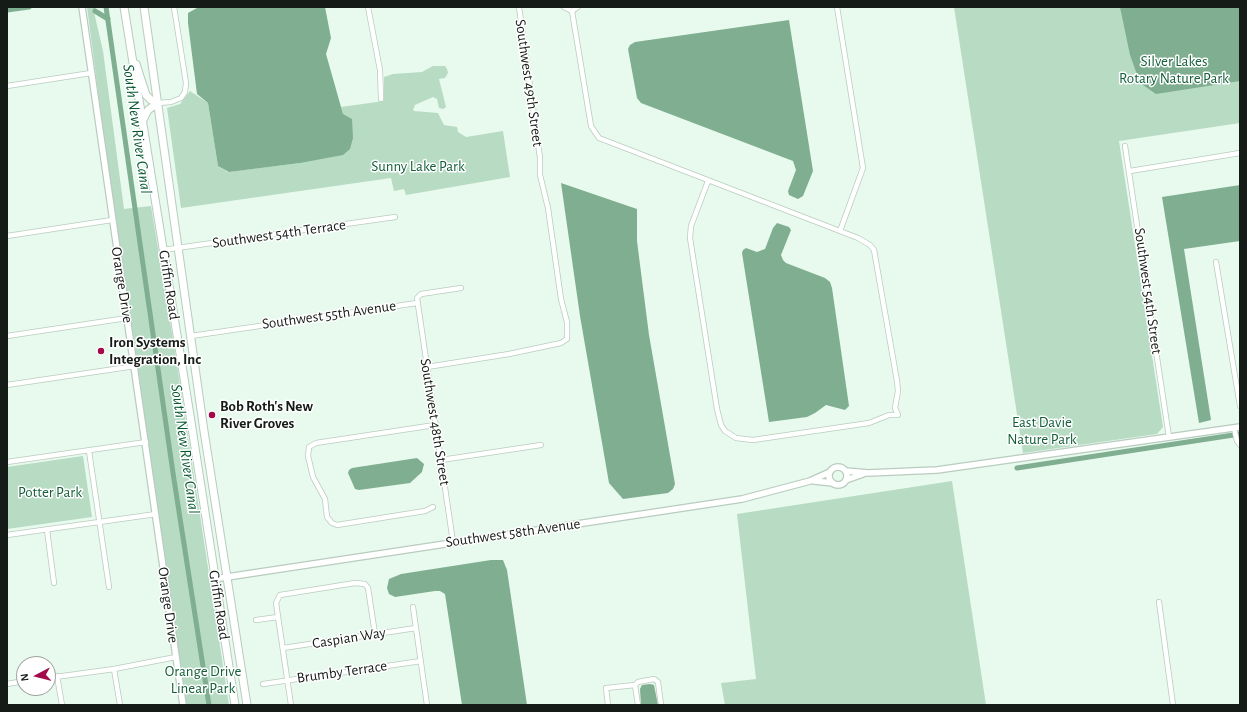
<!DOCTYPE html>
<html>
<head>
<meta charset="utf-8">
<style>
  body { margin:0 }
  #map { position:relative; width:1247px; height:712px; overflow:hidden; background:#e7faed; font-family:"Alegreya Sans",sans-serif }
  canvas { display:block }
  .frame { position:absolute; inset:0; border:8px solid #151b17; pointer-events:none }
  .north { position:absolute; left:16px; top:656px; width:40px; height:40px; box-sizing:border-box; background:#fff; border:1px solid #a1a4a2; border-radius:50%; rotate:263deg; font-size:11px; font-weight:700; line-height:16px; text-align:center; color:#151b17 }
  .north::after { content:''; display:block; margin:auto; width:14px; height:18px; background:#a20a49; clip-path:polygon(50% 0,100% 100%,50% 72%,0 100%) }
</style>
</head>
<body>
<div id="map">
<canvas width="1247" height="712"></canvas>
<div class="frame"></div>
<div class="north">N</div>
</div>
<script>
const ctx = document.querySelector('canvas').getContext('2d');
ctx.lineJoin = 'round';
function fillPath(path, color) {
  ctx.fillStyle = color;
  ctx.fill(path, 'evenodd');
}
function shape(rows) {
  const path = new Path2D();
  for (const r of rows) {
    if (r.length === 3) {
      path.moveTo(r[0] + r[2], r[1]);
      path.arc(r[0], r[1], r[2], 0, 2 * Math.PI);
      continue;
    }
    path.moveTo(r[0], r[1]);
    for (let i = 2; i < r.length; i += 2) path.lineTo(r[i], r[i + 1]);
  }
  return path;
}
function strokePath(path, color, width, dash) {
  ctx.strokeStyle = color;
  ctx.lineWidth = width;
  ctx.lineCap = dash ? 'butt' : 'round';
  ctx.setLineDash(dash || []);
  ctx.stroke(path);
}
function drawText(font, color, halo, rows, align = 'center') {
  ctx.font = font + ' "Alegreya Sans",sans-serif';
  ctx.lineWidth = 3;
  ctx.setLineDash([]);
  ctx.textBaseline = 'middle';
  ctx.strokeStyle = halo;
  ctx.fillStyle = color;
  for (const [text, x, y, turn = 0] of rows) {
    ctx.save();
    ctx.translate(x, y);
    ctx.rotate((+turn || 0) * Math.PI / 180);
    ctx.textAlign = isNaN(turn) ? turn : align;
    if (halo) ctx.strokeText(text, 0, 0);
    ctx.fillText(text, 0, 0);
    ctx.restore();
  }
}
fillPath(shape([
  [87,7,96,7,94,12,103,51,124,209,151,206,175,352,229,705,186,705,135,349,118,244],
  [954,7,1240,7,1240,123,1119,141,1163,427,1157,434,1023,453],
  [433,66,445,66,447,69,448,73,445,78,439,79,446,107,443,109,439,108,437,99,433,97,415,105,413,110,414,111,438,113,444,125,457,127,458,132,466,137,503,131,510,177,406,195,404,189,394,191,391,178,181,208,167,108,180,104,190,91,208,103,218,166,228,172,300,163,343,114,341,107,384,101,384,77,393,74,422,72],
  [83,456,92,517,7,529,7,467],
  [952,481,986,705,725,705,721,683,756,679,737,514]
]), '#b8dbc4');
fillPath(shape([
  [216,7,325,7,331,38,326,54,343,114,352,119,353,138,350,149,343,155,300,163,229,172,218,166,208,103,197,94,188,23,188,13,197,8],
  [1120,7,1240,7,1240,81,1156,94,1140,83,1130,55],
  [789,20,813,171,803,196,798,199,789,195,788,191,796,170,793,161,641,103,637,98,628,49,630,45,635,42],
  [561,183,637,209,637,241,649,335,675,484,673,489,668,493,623,499,609,483,580,316],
  [1240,185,1240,241,1184,249,1211,420,1199,423,1162,197],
  [777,223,789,227,791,230,781,255,783,260,786,263,825,278,830,282,832,288,849,406,845,410,826,405,815,413,807,417,769,422,742,253,743,250,746,248,757,252,765,249,773,228],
  [417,458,424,464,422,472,410,483,359,490,355,489,348,473,349,470,352,468],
  [491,560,503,560,507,570,527,705,462,705,445,594,440,591,435,591,395,597,389,594,387,588,389,579,401,574],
  [650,684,654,685,658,705,641,705,640,689,642,685]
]), '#80ae91');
strokePath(shape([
  [106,7,173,473,209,705],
  [7,10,29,7],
  [95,11,108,19],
  [1017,468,1240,434]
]), '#80ae91', 5);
const minor = shape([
  [368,7,380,70,381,99],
  [564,7,572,11,578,7],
  [837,7,863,168,840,231],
  [572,11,591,126,599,138,858,238,870,245,874,250,897,381,898,391,895,408,898,415,889,415,869,423,753,440,736,438,725,431,721,425,717,409,690,238,691,226,708,181],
  [7,86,91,73],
  [158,103,171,102,181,98,185,92,186,83,174,7],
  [1125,146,1169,437],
  [1130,171,1240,153],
  [7,236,112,220],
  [163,250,395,217],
  [1216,262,1240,406],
  [7,336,127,318],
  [191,336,417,303],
  [427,367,509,354,561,343,567,339,567,322,561,299,548,208,540,175,540,158,519,7],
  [7,385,135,366],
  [1234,428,1237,441,1240,445],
  [89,451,109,587],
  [441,460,541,445],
  [7,462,146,442],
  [433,507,425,511,337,525,332,523,327,517,325,499,313,477,308,456,309,447,316,443,435,425],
  [47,530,54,583],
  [7,535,156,514],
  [453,542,417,298,421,294,461,288],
  [1159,602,1173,705],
  [413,607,427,705],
  [256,620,278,617],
  [283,648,416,628],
  [114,669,120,705],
  [57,676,62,705],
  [48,678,114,669,176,657],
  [7,684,24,681],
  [263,684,421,661],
  [635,685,638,705],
  [291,705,276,603,280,595,355,583,365,584,368,588,375,634],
  [608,705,606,688,635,685,638,682,654,679,658,682,661,705]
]);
const tertiary = shape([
  [82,7,183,705],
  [838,476,9],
  [846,471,868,473,937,470,1240,427],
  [846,480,863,474],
  [814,481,833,483],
  [214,579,742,499,810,481,830,472]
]);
const primary = shape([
  [124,7,189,409,235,705],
  [144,7,204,431,247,705],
  [136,64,146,95,151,100,158,103],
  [142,122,148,110,158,103]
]);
strokePath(minor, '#b9ccbf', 6);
strokePath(tertiary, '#b9ccbf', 8);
strokePath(primary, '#b9ccbf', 9);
strokePath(minor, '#fff', 4.5);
strokePath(tertiary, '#fff', 5.5);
strokePath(primary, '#fff', 7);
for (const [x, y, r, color] of [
  [101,351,4,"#a20a49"],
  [212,415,4,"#a20a49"]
]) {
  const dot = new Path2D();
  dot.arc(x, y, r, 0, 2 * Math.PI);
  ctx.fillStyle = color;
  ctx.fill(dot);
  strokePath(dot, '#fff', 1.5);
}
drawText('15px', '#15603a', '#fff', [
  ["Silver Lakes",1174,61],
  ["Rotary Nature Park",1174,78],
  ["Sunny Lake Park",418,166],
  ["East Davie",1042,422],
  ["Nature Park",1042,439],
  ["Potter Park",50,492],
  ["Orange Drive",203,671],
  ["Linear Park",203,688]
]);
drawText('15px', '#151b17', '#fff', [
  ["Southwest 49th Street",529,83,82],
  ["Southwest 54th Terrace",279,234,-8],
  ["Orange Drive",122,285,81],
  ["Griffin Road",169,285,81],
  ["Southwest 54th Street",1148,291,82],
  ["Southwest 55th Avenue",329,315,-8],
  ["Southwest 48th Street",435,422,81],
  ["Southwest 58th Avenue",513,533,-8],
  ["Orange Drive",168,605,82],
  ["Griffin Road",219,605,81],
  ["Caspian Way",349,638,-9],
  ["Brumby Terrace",342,672,-8]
]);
drawText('bold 15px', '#151b17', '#fff', [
  ["Iron Systems",109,342],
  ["Integration, Inc",109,359],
  ["Bob Roth's New",220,406],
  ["River Groves",220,423]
], 'left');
drawText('italic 16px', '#0a5934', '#fff', [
  ["South New River Canal",137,129,82],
  ["South New River Canal",185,449,82]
]);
</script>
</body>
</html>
